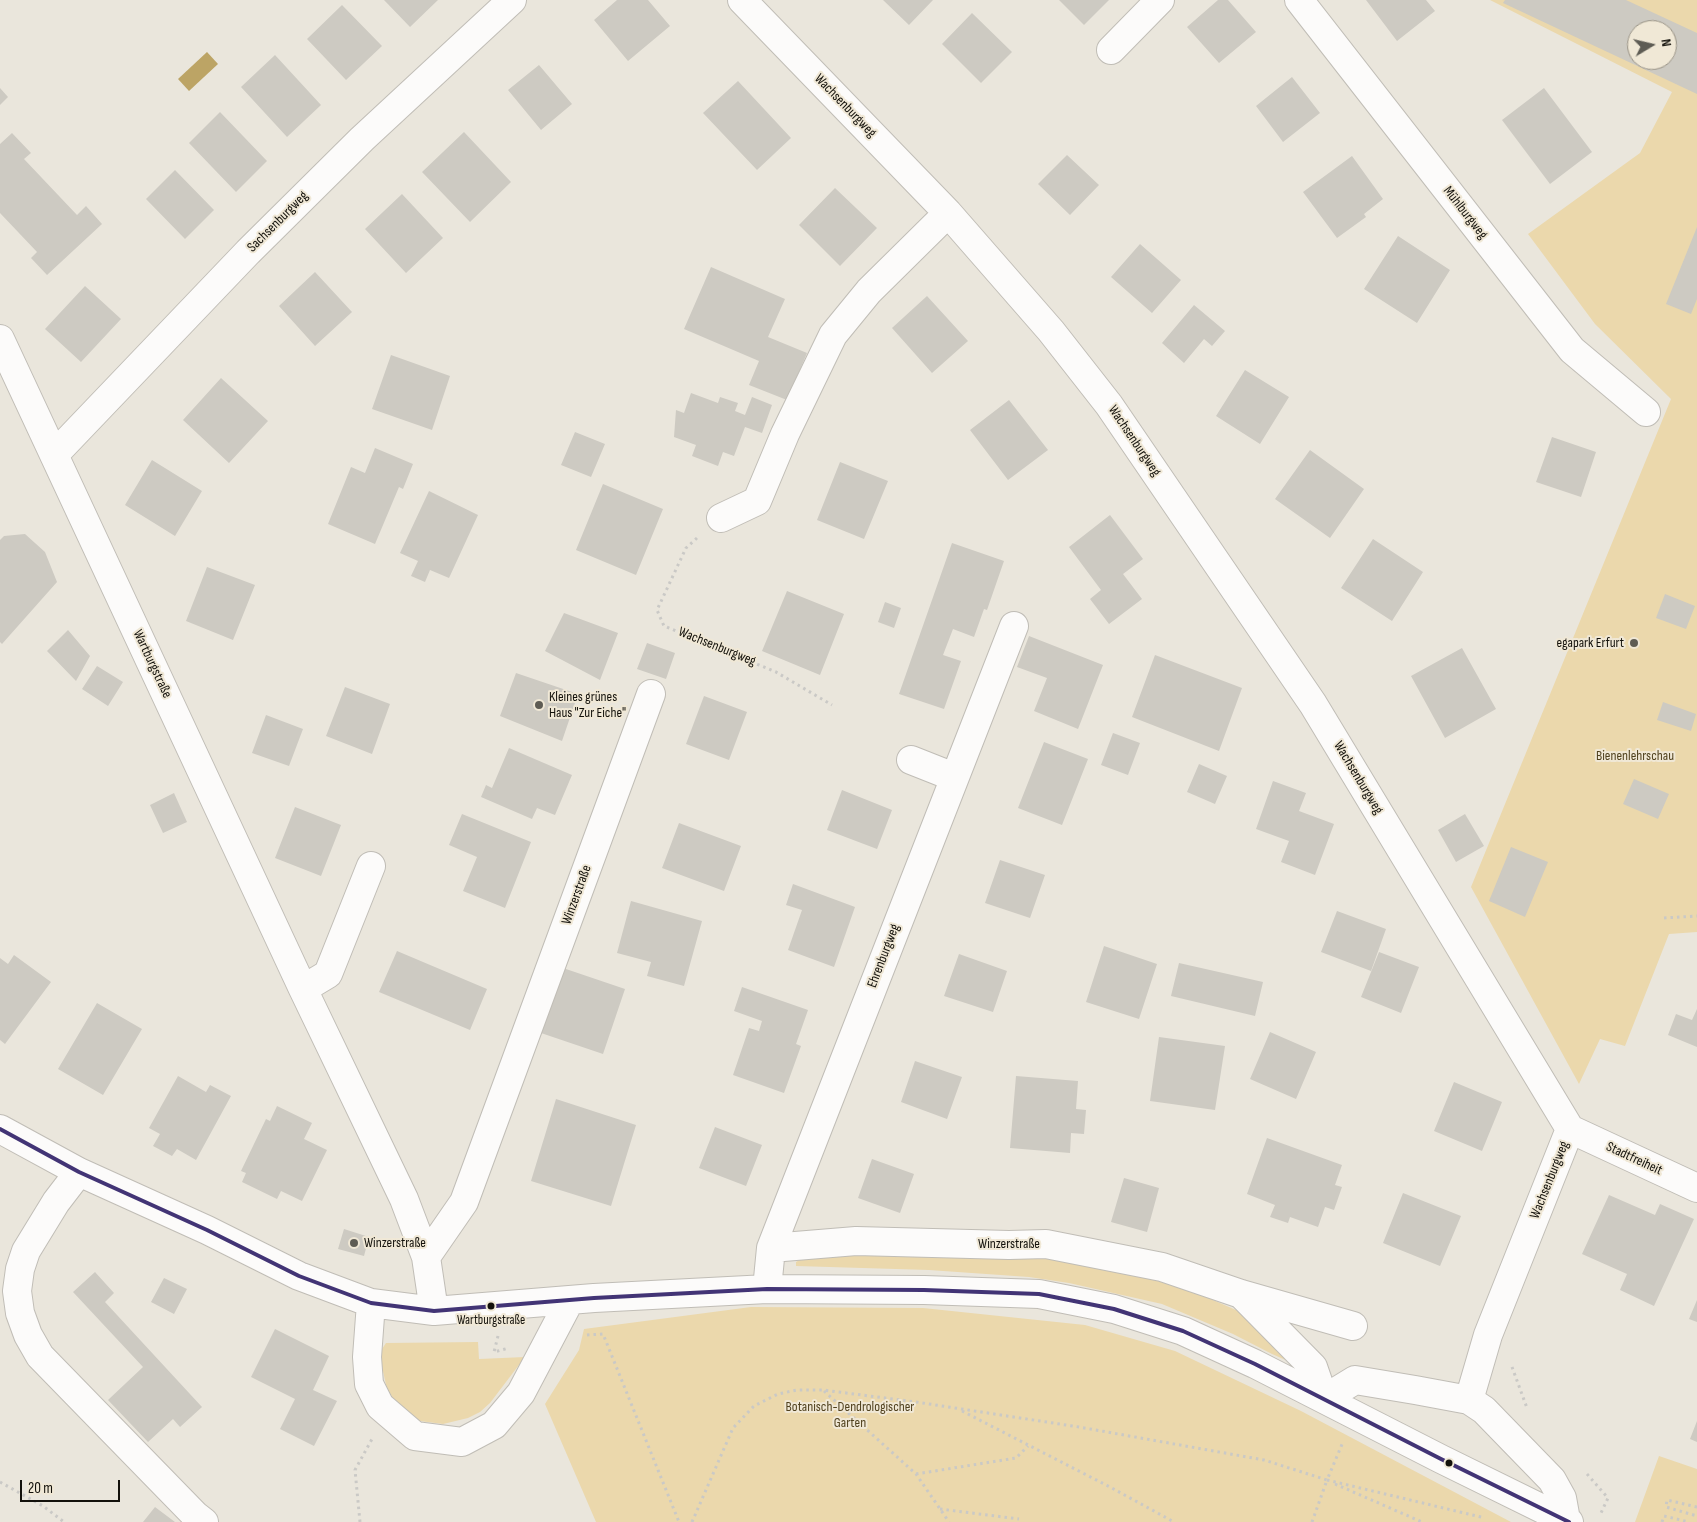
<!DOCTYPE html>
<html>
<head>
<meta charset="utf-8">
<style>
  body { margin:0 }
  #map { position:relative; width:1697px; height:1522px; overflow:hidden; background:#eae6dc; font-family:"Sofia Sans Condensed",sans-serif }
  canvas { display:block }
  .north { position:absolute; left:1627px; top:20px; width:50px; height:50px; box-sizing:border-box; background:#f0e8d6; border:1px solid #989285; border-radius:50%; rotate:81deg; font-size:14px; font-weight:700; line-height:20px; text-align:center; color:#13110b }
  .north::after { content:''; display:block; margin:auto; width:18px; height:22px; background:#5e5c54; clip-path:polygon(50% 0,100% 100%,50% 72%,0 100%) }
  .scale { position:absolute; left:20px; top:1480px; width:100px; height:22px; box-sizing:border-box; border:2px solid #13110b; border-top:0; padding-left:6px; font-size:15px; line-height:18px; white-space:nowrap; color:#13110b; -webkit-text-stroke:4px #f0e8d6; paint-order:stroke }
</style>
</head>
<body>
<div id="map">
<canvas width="1697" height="1522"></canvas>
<div class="north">N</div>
<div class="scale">20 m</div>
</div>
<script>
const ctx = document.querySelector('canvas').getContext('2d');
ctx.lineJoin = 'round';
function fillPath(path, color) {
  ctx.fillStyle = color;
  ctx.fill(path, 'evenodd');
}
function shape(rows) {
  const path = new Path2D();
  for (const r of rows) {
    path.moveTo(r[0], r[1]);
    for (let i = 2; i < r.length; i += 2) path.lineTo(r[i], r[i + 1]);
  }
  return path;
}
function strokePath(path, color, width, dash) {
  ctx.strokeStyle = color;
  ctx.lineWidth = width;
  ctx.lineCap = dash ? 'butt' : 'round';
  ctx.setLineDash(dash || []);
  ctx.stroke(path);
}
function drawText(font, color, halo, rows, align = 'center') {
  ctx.font = font + ' "Sofia Sans Condensed",sans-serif';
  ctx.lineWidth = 4;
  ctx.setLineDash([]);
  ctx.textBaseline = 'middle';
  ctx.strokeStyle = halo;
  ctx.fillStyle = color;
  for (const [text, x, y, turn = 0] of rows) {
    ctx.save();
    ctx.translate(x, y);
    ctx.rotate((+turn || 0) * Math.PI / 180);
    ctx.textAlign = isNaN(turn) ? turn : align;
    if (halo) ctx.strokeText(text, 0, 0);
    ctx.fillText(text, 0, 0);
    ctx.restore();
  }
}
fillPath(shape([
  [1490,0,1697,0,1697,932,1669,934,1625,1046,1600,1039,1579,1084,1471,887,1671,399,1595,324,1528,234,1640,153,1672,92],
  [1637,30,1667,30,1667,60,1637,60],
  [832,1252,996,1259,1033,1252,1149,1272,1245,1314,1306,1369,1272,1354,1233,1334,1162,1304,1069,1283,1029,1277,929,1270,796,1266,796,1262,806,1256],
  [751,1307,923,1308,1085,1325,1175,1351,1301,1411,1511,1522,596,1522,545,1404,579,1350,584,1329],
  [478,1342,479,1359,525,1357,490,1403,480,1412,468,1418,443,1424,420,1421,410,1415,394,1400,387,1389,382,1367,382,1349,386,1343],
  [1659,1456,1697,1469,1697,1522,1635,1522]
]), '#ebd8ac');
fillPath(shape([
  [207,52,218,64,189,91,178,79]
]), '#bca465');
fillPath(shape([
  [384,0,438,0,410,27],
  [617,0,648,0,670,26,628,61,594,20],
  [883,0,933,0,909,25],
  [1059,0,1109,0,1084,25],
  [1218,0,1228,0,1256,32,1219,63,1187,27],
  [1366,0,1426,0,1435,11,1397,41],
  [1505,0,1626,0,1697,33,1697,94,1503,3],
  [1637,30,1667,30,1667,60,1637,60],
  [342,5,382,46,346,80,307,39],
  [972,13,1012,52,981,83,942,44],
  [275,55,321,105,287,137,241,87],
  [539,65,572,104,541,130,508,90],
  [1292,77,1320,113,1283,142,1256,106],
  [738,81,791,138,757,170,703,113],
  [0,88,8,97,0,105],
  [1544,88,1592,152,1550,184,1502,120],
  [220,112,267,161,236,192,189,143],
  [464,132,511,182,470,222,422,172],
  [12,133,31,153,24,159,77,215,86,206,102,224,47,275,31,258,37,252,0,213,0,144],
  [1067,155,1099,185,1070,215,1038,184],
  [1352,156,1383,199,1364,214,1366,217,1337,238,1303,192],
  [175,170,214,210,185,239,146,199],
  [835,188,877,228,840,266,799,225],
  [402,194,443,238,406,273,365,229],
  [1697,227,1697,299,1691,314,1666,304],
  [1398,236,1450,270,1417,323,1364,289],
  [1140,244,1181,280,1152,313,1111,277],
  [711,267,785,299,768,337,807,353,787,400,749,385,759,361,684,329],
  [315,272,352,312,315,346,279,306],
  [85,286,121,319,81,362,45,329],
  [927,296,968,341,932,373,892,328],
  [1194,305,1225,331,1212,346,1204,339,1184,363,1162,343],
  [391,355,450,376,432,430,372,409],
  [1245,370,1289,397,1260,444,1216,416],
  [221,378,268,421,229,463,183,420],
  [691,393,718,403,720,397,738,403,735,411,745,415,752,397,772,405,762,433,745,427,734,456,723,452,718,466,692,456,696,445,674,437,676,410,684,413],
  [1009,400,1048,450,1008,480,970,430],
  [575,432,605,444,591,477,561,465],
  [1552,437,1596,452,1581,497,1536,482],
  [375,448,413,464,403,489,399,487,375,544,328,524,351,467,365,473],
  [1310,450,1364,489,1330,538,1275,499],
  [152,460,202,491,175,536,125,505],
  [840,462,888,481,864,539,817,520],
  [603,484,663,509,636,575,576,550],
  [429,491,478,515,449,578,430,570,425,582,411,576,418,561,400,553],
  [1110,515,1143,559,1123,574,1142,599,1109,624,1090,599,1101,590,1069,547],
  [25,534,45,552,57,582,2,644,0,642,0,540,4,536],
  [1373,539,1423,572,1392,621,1341,588],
  [952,543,1004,561,987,610,984,609,974,637,953,629,943,655,961,661,944,709,899,694],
  [207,567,255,585,233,640,186,621],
  [787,591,844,614,820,675,762,651],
  [1665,594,1695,606,1686,629,1656,618],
  [885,602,901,608,894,628,878,622],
  [564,613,618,633,600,680,545,651],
  [68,630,90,656,76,681,47,651],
  [1029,636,1103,665,1078,729,1034,711,1047,678,1017,667],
  [647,643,675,653,666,679,637,669],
  [1462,648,1496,709,1445,738,1411,676],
  [1155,655,1242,688,1219,751,1132,717],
  [97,666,123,682,108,706,82,689],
  [516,673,578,694,562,741,500,716],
  [345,687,390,704,372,754,326,736],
  [704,696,747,712,729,760,686,744],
  [1663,702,1696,714,1691,731,1657,720],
  [266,715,303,729,289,766,252,753],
  [1113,733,1140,743,1128,775,1101,765],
  [1044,742,1088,759,1062,825,1018,808],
  [509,748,572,775,555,815,537,808,532,819,481,797,486,785,492,788],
  [1199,764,1227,776,1215,804,1187,792],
  [1634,779,1669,794,1658,819,1623,804],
  [1273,781,1306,793,1299,811,1334,824,1315,875,1281,862,1289,841,1256,829],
  [842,790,892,810,877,849,827,830],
  [174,793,187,822,163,833,150,805],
  [295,807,341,825,321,876,275,858],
  [462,814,531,842,505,908,463,891,477,857,449,845],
  [1465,814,1484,846,1456,862,1438,830],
  [679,823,741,846,724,891,662,868],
  [1511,847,1548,862,1525,917,1489,901],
  [1000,860,1045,875,1030,918,985,903],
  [793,884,855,907,834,967,788,950,802,910,786,905],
  [631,901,702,921,684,986,647,976,651,962,617,953],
  [1337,911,1386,929,1371,971,1321,952],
  [1104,946,1157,964,1139,1019,1086,1002],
  [397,951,487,989,470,1030,379,992],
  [1379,952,1419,967,1401,1013,1361,997],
  [959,954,1007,971,993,1012,944,996],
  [14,955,51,982,5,1044,0,1040,0,958,8,964],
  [1179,963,1263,982,1255,1016,1171,996],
  [563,968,625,989,603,1054,541,1033],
  [742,987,808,1010,796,1044,801,1046,784,1093,733,1075,749,1028,759,1031,762,1021,734,1011],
  [97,1003,142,1029,103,1095,58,1069],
  [1697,1009,1697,1047,1668,1035,1676,1014,1692,1020],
  [1270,1032,1316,1052,1296,1099,1250,1079],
  [1159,1037,1225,1046,1215,1110,1150,1101],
  [915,1061,962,1077,947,1119,901,1102],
  [178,1076,206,1092,210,1085,231,1096,196,1160,177,1149,172,1156,153,1146,160,1134,149,1128],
  [1016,1076,1078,1081,1076,1109,1086,1110,1084,1134,1071,1133,1070,1153,1010,1148],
  [1454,1082,1502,1102,1482,1151,1434,1131],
  [556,1099,636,1125,611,1206,531,1181],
  [277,1106,312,1123,304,1139,327,1150,302,1201,281,1191,277,1199,242,1182,246,1173,241,1171,266,1119,270,1121],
  [715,1127,762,1145,746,1186,699,1168],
  [1267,1138,1342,1165,1335,1185,1342,1187,1334,1210,1325,1207,1318,1227,1290,1217,1288,1223,1270,1217,1275,1205,1247,1194],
  [872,1159,914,1174,900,1213,858,1198],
  [1124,1178,1159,1188,1147,1232,1111,1222],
  [1403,1193,1461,1216,1440,1266,1383,1243],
  [1609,1195,1655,1215,1660,1204,1694,1219,1654,1306,1620,1290,1627,1274,1582,1254],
  [344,1229,369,1237,364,1256,338,1249],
  [95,1272,114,1293,105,1302,202,1407,180,1427,173,1419,148,1442,108,1400,143,1367,73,1292],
  [164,1278,187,1289,174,1314,151,1302],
  [1697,1300,1697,1322,1689,1319],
  [275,1329,329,1356,313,1390,337,1401,314,1446,280,1429,295,1399,251,1377],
  [1697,1421,1697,1442,1690,1439],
  [155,1507,175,1522,143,1522]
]), '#cdcac2');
const minor = shape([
  [742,0,948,213,1051,331,1109,405,1313,704,1570,1129],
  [1299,0,1572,350,1646,412],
  [1111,50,1160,0],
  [0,339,303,989,404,1199,426,1257,434,1311],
  [54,455,248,252,362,139,512,0],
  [721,518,757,501,785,434,833,335,869,291,948,213],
  [911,760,954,777],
  [303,989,328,974,371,866],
  [0,1129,79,1172,207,1230,299,1276,371,1303,434,1311,594,1298,767,1289,924,1290,1039,1294,1114,1309,1183,1331,1255,1364,1441,1459,1569,1522],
  [1570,1129,1697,1188],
  [79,1172,56,1202,26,1251,20,1269,17,1291,20,1313,28,1335,40,1356,195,1515,204,1522],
  [771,1248,856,1241,1009,1245,1046,1244,1162,1267,1241,1294,1353,1326],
  [426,1257,464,1202,651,694],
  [767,1289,771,1248,1014,626],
  [1243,1296,1313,1367,1324,1399,1355,1380,1415,1390,1469,1400],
  [371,1303,367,1357,369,1384,380,1406,415,1436,462,1442,494,1425,521,1393,570,1300],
  [1566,1520,1562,1498,1552,1480,1484,1410,1469,1400,1488,1335,1570,1129]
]);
strokePath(minor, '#c0bdb6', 30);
strokePath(shape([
  [697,538,686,548,657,610,664,626,776,672,832,705],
  [1664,918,1697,916],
  [587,1335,603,1334,679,1522],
  [498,1336,494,1352,509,1348],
  [1512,1367,1527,1408],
  [824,1391,916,1474,949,1522],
  [962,1411,1110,1487,1174,1522],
  [916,1474,1016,1458,1028,1446],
  [1587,1474,1608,1498,1600,1515],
  [1327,1480,1485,1518],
  [0,1482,43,1506,64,1522],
  [1335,1484,1422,1522],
  [1697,1507,1667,1500,1666,1507,1697,1516],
  [940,1509,1019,1519],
  [360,1522,355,1470,372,1439],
  [692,1522,733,1428,754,1406,778,1394,797,1390,823,1390,916,1402,1079,1427,1264,1460,1327,1480,1343,1442],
  [1312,1522,1327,1480],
  [1662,1522,1664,1516,1689,1522]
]), '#cac9c6', 3, [2.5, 4]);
strokePath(minor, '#fcfbfa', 28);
strokePath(shape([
  [0,1129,79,1172,207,1230,299,1276,371,1303,434,1311,594,1298,767,1289,924,1290,1039,1294,1114,1309,1183,1331,1255,1364,1441,1459,1569,1522]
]), '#423475', 4);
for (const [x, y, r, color] of [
  [1634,643,5,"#5e5c54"],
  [539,705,5,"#5e5c54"],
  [354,1243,5,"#5e5c54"],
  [491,1306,4.5,"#13110b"],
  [1449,1463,4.5,"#13110b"]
]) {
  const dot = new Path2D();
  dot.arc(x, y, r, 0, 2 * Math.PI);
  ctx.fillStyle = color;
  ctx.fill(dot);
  strokePath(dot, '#f0e8d6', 2);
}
drawText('13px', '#13110b', '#f0e8d6', [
  ["Wartburgstraße",491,1321]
]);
drawText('14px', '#13110b', '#f0e8d6', [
  ["Wachsenburgweg",845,106,46],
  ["Mühlburgweg",1465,213,52],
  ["Sachsenburgweg",278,222,-45],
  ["Wachsenburgweg",1134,441,56],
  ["Wachsenburgweg",717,647,22],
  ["Wartburgstraße",152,664,65],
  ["Wachsenburgweg",1358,778,59],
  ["Winzerstraße",577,895,-70],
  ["Ehrenburgweg",884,956,-69],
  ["Stadtfreiheit",1634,1159,25],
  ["Wachsenburgweg",1550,1180,-68],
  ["Winzerstraße",1009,1244]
]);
drawText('14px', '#13110b', '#f0e8d6', [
  ["egapark Erfurt",1624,643,"right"],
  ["Kleines grünes",549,697],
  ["Haus \"Zur Eiche\"",549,713],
  ["Winzerstraße",364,1243]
], 'left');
drawText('14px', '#50411e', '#f0e8d6', [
  ["Bienenlehrschau",1635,756],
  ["Botanisch-Dendrologischer",850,1407],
  ["Garten",850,1423]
]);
</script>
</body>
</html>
